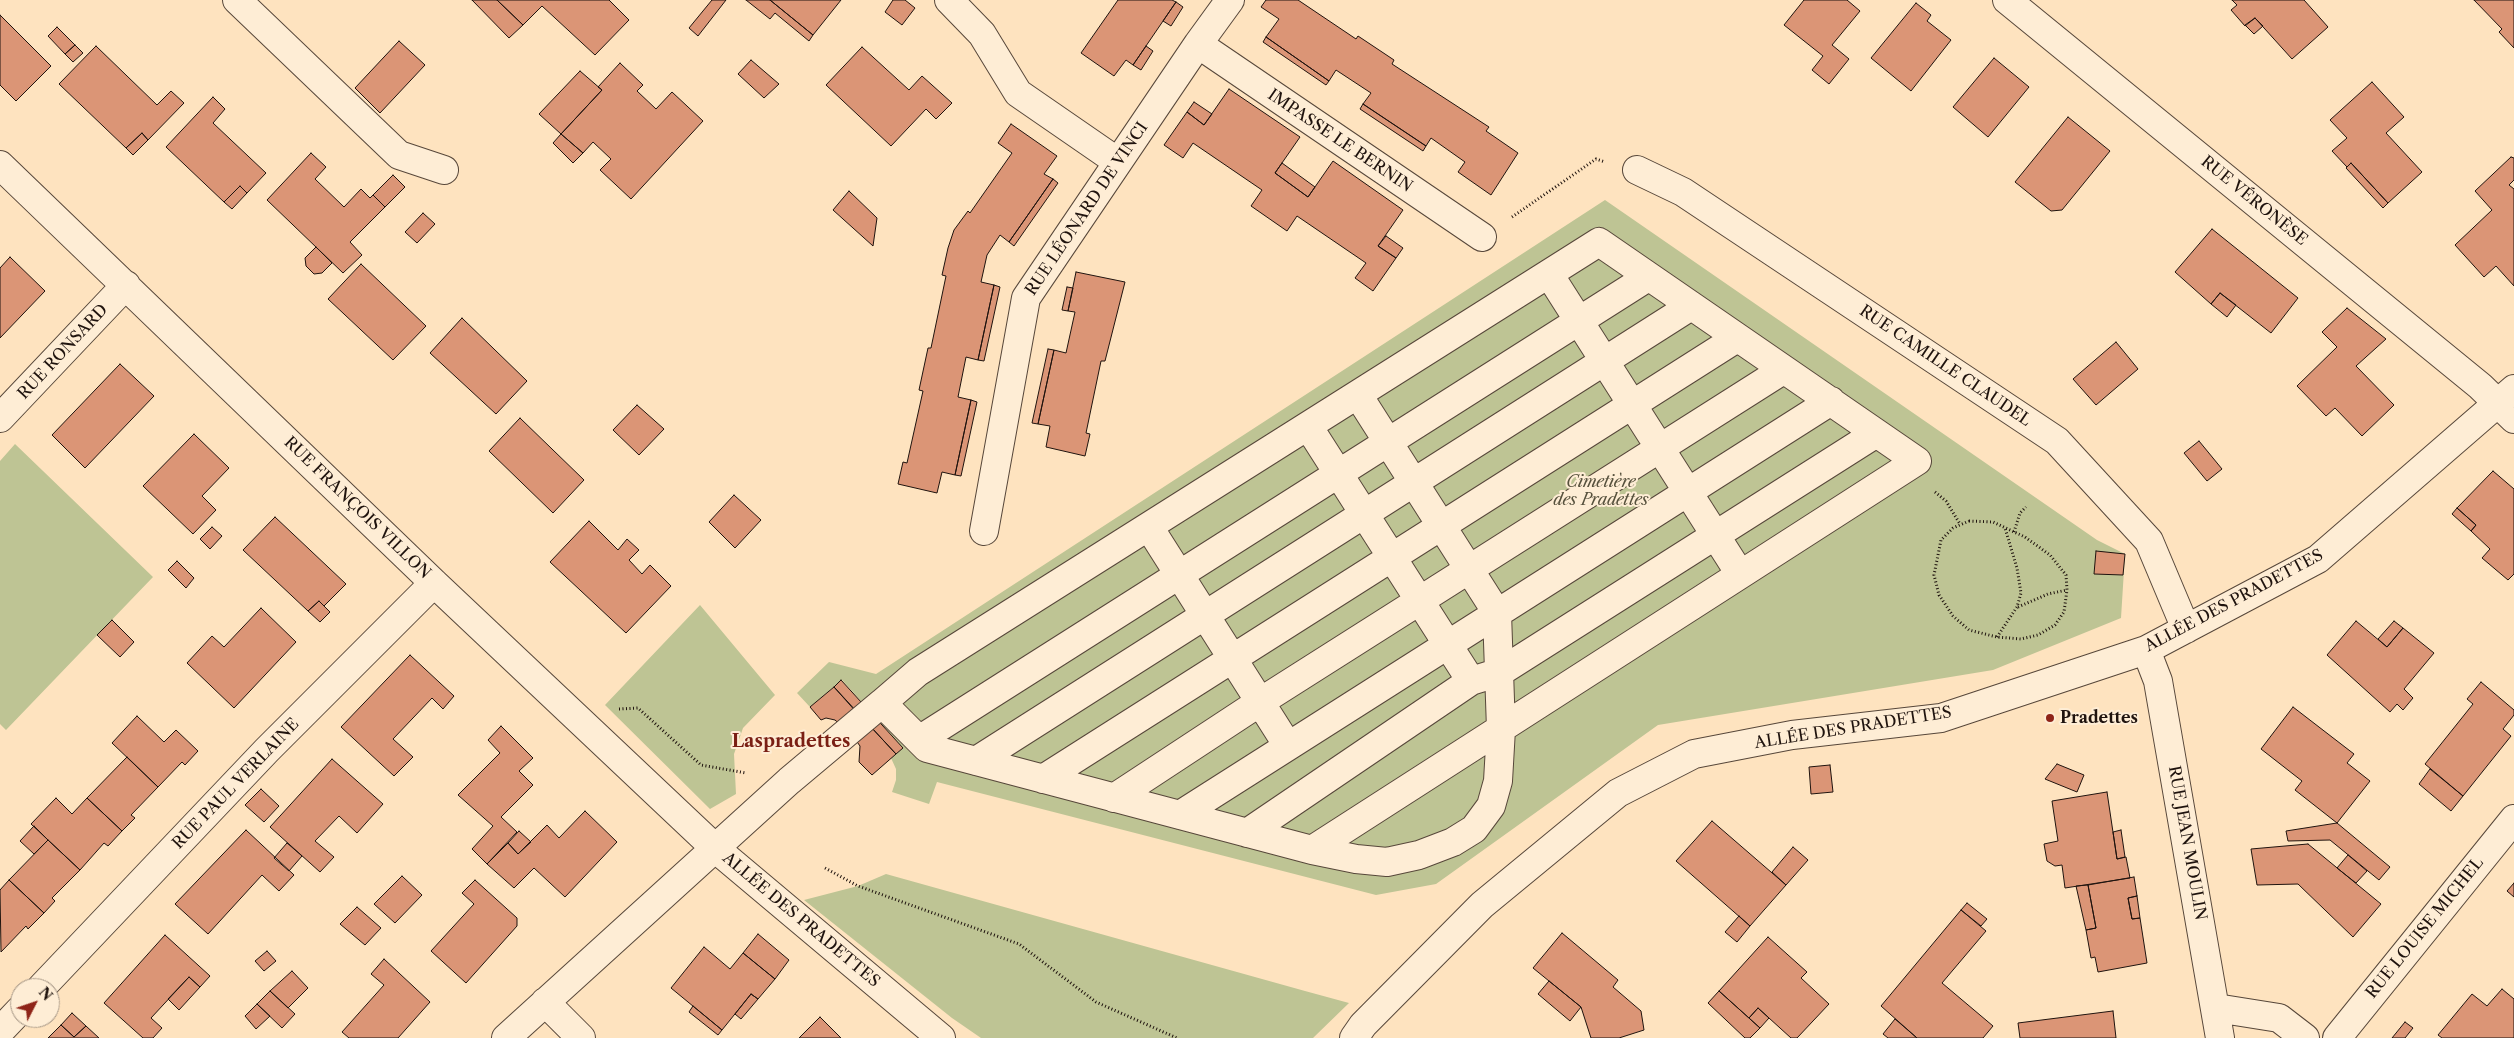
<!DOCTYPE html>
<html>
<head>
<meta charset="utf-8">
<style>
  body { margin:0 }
  #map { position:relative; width:2514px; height:1038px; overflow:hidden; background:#fee3bf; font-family:"Libre Caslon Text",serif }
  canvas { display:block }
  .north { position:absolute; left:10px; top:978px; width:50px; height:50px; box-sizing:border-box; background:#feedd5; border:1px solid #a59685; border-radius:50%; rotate:49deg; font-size:14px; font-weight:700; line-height:20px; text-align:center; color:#1f130e }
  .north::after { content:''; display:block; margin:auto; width:18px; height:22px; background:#8f2418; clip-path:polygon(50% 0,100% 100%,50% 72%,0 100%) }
</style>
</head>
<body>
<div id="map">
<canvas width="2514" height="1038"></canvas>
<div class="north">N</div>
</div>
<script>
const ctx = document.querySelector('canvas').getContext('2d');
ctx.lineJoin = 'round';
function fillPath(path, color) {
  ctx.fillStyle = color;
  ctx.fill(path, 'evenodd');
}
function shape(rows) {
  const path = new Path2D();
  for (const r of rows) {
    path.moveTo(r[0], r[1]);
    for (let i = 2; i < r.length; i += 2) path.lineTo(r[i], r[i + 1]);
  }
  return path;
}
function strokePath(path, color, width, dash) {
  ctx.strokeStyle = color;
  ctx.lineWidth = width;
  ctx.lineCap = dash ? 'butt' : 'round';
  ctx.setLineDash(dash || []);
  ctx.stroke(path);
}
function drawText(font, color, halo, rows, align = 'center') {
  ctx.font = font + ' "Libre Caslon Text",serif';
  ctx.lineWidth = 4;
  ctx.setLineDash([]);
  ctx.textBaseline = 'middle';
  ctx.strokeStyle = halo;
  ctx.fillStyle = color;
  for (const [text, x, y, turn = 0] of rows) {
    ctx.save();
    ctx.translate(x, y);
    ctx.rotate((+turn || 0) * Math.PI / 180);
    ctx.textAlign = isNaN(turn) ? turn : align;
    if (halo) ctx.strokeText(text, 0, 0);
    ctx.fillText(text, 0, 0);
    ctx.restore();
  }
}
fillPath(shape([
  [1605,200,2097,540,2125,554,2121,618,1993,670,1658,725,1436,884,1376,895,937,782,929,804,892,792,896,780,896,769,891,758,903,748,842,680,810,707,797,693,829,662,876,674],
  [15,444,153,577,6,730,0,724,0,461],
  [700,605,775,695,743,728,734,754,736,794,710,809,605,705],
  [886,874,1305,991,1349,1003,1313,1038,981,1038,952,1018,804,900,858,886]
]), '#bec494');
const building = shape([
  [472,0,497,0,523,25,509,38,472,0],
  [497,0,609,0,629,20,595,55,542,6,523,25,497,0],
  [712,0,726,0,698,36,689,28,712,0],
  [746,0,770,0,813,35,809,41,775,13,770,19,746,0],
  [770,0,841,0,813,35,770,0],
  [893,0,905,0,915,8,902,25,885,12,893,0],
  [1118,0,1172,0,1176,2,1133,65,1126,60,1114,76,1081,53,1118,0],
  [1266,0,1298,0,1356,39,1358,36,1394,60,1392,64,1489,127,1486,131,1518,153,1491,195,1458,172,1465,162,1431,138,1426,146,1363,104,1371,93,1336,70,1329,81,1266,37,1279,19,1261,7,1266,0],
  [1804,0,1847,0,1860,11,1832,45,1849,59,1829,84,1812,70,1823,56,1784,25,1804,0],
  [2232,0,2304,0,2328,27,2292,59,2255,18,2245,26,2231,10,2237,5,2232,0],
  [2474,0,2514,0,2514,48,2499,32,2502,29,2474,0],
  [1176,2,1183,7,1171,26,1163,21,1176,2],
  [1916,3,1931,15,1927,21,1951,40,1911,91,1871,58,1916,3],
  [0,15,51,66,16,101,0,85,0,15],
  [2255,18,2263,26,2254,34,2245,25,2255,18],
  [57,27,75,45,65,54,48,36,57,27],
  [1266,37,1329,81,1326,85,1263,42,1266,37],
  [399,41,425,65,380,113,355,88,399,41],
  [75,45,83,53,73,62,65,54,75,45],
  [96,46,157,105,171,91,184,103,148,140,142,133,126,148,59,84,96,46],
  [1146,46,1153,51,1141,70,1133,65,1146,46],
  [862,47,909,90,922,76,952,103,936,119,926,109,891,146,826,85,862,47],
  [1994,58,2029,87,1988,137,1953,107,1994,58],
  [751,60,779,84,764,98,738,74,751,60],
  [620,63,643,85,637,91,656,109,672,92,703,121,631,199,600,170,611,159,593,142,583,153,561,134,602,90,598,87,620,63],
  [580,71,602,90,561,134,539,114,580,71],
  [2372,82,2404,117,2386,133,2422,172,2388,203,2351,163,2347,167,2332,151,2347,138,2330,120,2372,82],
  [1229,89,1300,137,1275,173,1308,197,1333,161,1403,210,1378,246,1396,258,1373,291,1355,278,1366,263,1297,216,1287,231,1251,206,1262,190,1193,143,1183,158,1164,145,1187,112,1204,125,1229,89],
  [213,97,225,109,213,123,266,173,247,193,240,186,224,202,166,147,213,97],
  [1194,102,1212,114,1204,125,1187,112,1194,102],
  [1363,104,1426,146,1423,151,1360,109,1363,104],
  [2068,117,2110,151,2062,210,2051,211,2015,182,2068,117],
  [1011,124,1057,156,1044,174,1053,179,1009,242,1000,235,987,255,981,282,994,285,978,360,966,357,958,397,971,400,955,475,942,472,937,493,898,484,903,462,907,463,923,391,919,390,928,348,931,348,946,276,942,275,948,248,954,230,968,211,970,213,1012,153,998,143,1011,124],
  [142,133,148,140,133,155,126,148,142,133],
  [561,134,583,153,573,163,553,143,561,134],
  [311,153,326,167,315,179,344,207,361,189,370,198,373,195,385,207,350,242,362,255,343,273,267,200,311,153],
  [2511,157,2514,158,2514,180,2509,185,2514,189,2514,286,2496,266,2484,277,2455,245,2492,210,2475,191,2511,157],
  [1282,163,1315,187,1308,197,1275,173,1282,163],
  [2351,163,2388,203,2383,208,2346,168,2351,163],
  [393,175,405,187,385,207,373,195,393,175],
  [1053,179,1058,183,1014,246,1009,242,1053,179],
  [240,186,247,193,232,209,224,202,240,186],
  [849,191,877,218,873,246,833,210,849,191],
  [423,213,435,224,417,243,405,232,423,213],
  [2212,229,2298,298,2271,333,2220,293,2211,304,2175,272,2212,229],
  [1386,236,1403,248,1396,258,1378,246,1386,236],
  [316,247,332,263,322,273,314,274,306,266,305,258,316,247],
  [10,257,45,291,0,338,0,268,10,257],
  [361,264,426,326,393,360,328,299,361,264],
  [1076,272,1125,282,1105,361,1101,361,1086,433,1090,434,1085,456,1046,447,1050,426,1038,424,1054,350,1066,353,1075,312,1068,311,1076,272],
  [994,285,1000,287,984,361,978,360,994,285],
  [1067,287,1073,288,1068,311,1062,310,1067,287],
  [2220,293,2236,305,2227,317,2211,304,2220,293],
  [2347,308,2386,339,2356,366,2394,405,2362,436,2335,408,2326,416,2297,386,2337,347,2322,332,2347,308],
  [462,318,527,381,496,414,430,353,462,318],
  [2116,342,2138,369,2096,405,2073,379,2116,342],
  [1048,349,1054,350,1038,424,1032,423,1048,349],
  [120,364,154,396,85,468,52,435,120,364],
  [971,400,977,402,961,476,955,475,971,400],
  [637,405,664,429,639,455,613,430,637,405],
  [520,418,584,480,553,513,489,451,520,418],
  [194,434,229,468,202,496,216,510,193,534,143,486,194,434],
  [2199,441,2222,469,2207,481,2184,453,2199,441],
  [2493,471,2514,489,2514,574,2508,580,2482,558,2490,549,2471,531,2476,525,2457,508,2493,471],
  [734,495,761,520,735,548,709,522,734,495],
  [2457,508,2476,525,2471,531,2452,514,2457,508],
  [275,517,346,584,324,606,319,601,308,611,243,550,275,517],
  [589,521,618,550,627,539,639,550,629,560,642,574,650,565,671,586,626,633,550,562,589,521],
  [212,527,222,536,210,549,200,539,212,527],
  [2096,551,2125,554,2123,575,2094,574,2096,551],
  [177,561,194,578,186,588,168,570,177,561],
  [319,601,330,612,320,622,308,611,319,601],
  [261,608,296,642,234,708,187,663,212,636,224,647,261,608],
  [112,620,134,642,120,657,97,635,112,620],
  [2356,621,2387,647,2403,628,2434,653,2404,689,2413,698,2403,710,2397,704,2390,712,2327,655,2356,621],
  [2394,621,2403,628,2387,647,2378,639,2394,621],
  [410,655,454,696,443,709,432,698,393,739,413,757,394,776,341,727,410,655],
  [841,680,903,748,896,754,834,687,841,680],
  [2481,682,2514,710,2514,715,2503,729,2511,736,2463,796,2425,764,2473,704,2467,699,2481,682],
  [834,687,858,714,843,727,835,720,826,718,821,720,810,707,834,687],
  [2293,707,2354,754,2347,763,2370,781,2337,823,2295,790,2302,781,2261,749,2293,707],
  [137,716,164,742,176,730,198,751,185,765,182,762,158,787,112,743,137,716],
  [501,726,533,758,519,771,533,785,501,817,517,832,487,864,472,849,493,826,458,795,500,753,488,740,501,726],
  [870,726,896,754,872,775,859,762,860,746,855,739,870,726],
  [127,757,158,787,131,815,135,818,122,831,87,798,127,757],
  [332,759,383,804,357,833,339,816,315,841,334,857,320,872,270,827,332,759],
  [2057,764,2084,775,2077,792,2045,779,2057,764],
  [1830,765,1833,792,1811,794,1809,767,1830,765],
  [2430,769,2463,796,2451,811,2419,784,2430,769],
  [261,789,279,806,264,822,245,805,261,789],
  [2107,792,2117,859,2126,857,2130,878,2065,888,2062,865,2055,866,2047,861,2044,844,2058,841,2052,801,2107,792],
  [56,798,72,814,87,798,122,831,108,846,104,843,80,870,31,824,56,798],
  [585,811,617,842,565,897,534,868,514,888,487,864,508,843,518,854,547,825,559,838,585,811],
  [1712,821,1786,885,1750,926,1676,861,1712,821],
  [2337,823,2390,867,2379,880,2330,840,2288,841,2286,831,2337,823],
  [34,826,48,840,34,854,20,841,34,826],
  [246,830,294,875,279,891,262,875,208,934,175,904,246,830],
  [2121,830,2125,857,2117,859,2113,832,2121,830],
  [519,831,531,842,518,854,508,843,519,831],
  [48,840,80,870,52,898,55,901,44,913,9,880,48,840],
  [287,843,302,856,289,871,274,858,287,843],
  [2308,844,2381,904,2353,937,2298,884,2257,885,2251,849,2308,844],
  [1793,847,1808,860,1786,885,1772,872,1793,847],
  [2348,855,2367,871,2356,883,2337,868,2348,855],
  [402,876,422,895,395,923,374,904,402,876],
  [2134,877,2137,896,2128,898,2132,919,2140,918,2147,963,2098,972,2095,957,2091,958,2086,930,2096,928,2088,885,2134,877],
  [9,880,44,913,28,929,26,926,1,952,0,890,9,880],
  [475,880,517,918,517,926,466,983,431,951,474,904,462,893,475,880],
  [2514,883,2514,897,2507,891,2514,883],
  [2088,885,2096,928,2086,930,2076,886,2088,885],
  [2137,896,2140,918,2132,919,2128,898,2137,896],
  [1967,903,1987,919,1981,926,1961,910,1967,903],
  [357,907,381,928,365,945,340,924,357,907],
  [1961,910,1986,931,1942,983,1993,1026,1983,1038,1917,1038,1881,1006,1961,910],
  [1739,916,1750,926,1737,942,1725,932,1739,916],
  [1562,933,1618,980,1613,987,1641,1011,1644,1030,1619,1038,1591,1038,1581,1007,1533,968,1562,933],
  [758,934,789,960,775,979,743,953,758,934],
  [165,935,210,976,200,987,189,977,151,1018,162,1028,153,1038,143,1038,104,1003,165,935],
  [1768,937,1807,972,1801,978,1829,1004,1797,1038,1791,1038,1758,1008,1749,1018,1719,991,1768,937],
  [704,947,730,969,743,953,775,979,758,999,751,994,722,1030,671,988,704,947],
  [267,951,276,961,264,971,255,961,267,951],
  [384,959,430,1002,398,1038,349,1038,342,1032,384,985,371,974,384,959],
  [292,971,308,988,288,1008,270,991,292,971],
  [189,977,200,987,179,1010,168,999,189,977],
  [1549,981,1581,1007,1570,1021,1538,994,1549,981],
  [2502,989,2514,999,2514,1038,2442,1038,2438,1035,2472,994,2487,1006,2502,989],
  [270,991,295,1014,282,1028,257,1004,270,991],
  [1719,991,1760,1028,1750,1038,1745,1038,1708,1003,1719,991],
  [751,994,758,999,741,1019,735,1014,751,994],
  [257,1004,270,1016,256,1029,245,1016,257,1004],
  [693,1006,722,1030,718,1035,689,1012,693,1006],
  [1758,1008,1769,1018,1760,1028,1749,1018,1758,1008],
  [2113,1011,2116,1038,2020,1038,2018,1023,2113,1011],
  [72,1013,86,1026,74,1037,61,1025,72,1013],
  [820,1017,841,1038,799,1038,820,1017],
  [1895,1019,1917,1038,1888,1038,1883,1034,1895,1019],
  [2405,1022,2413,1028,2405,1038,2392,1038,2405,1022],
  [61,1025,74,1037,86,1026,99,1038,48,1038,61,1025]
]);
fillPath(building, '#db9576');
strokePath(building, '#1f130e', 1);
const minor = shape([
  [237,0,399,155,444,170],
  [949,0,982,34,1018,93,1118,162],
  [2007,0,2480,386,2514,419],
  [1198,44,1482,237],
  [0,165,434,583,716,849,941,1038],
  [1637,170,1683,192,2057,441,2149,541,2186,629],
  [1549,274,1740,574],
  [0,418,126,285],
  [1308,426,1471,681],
  [1149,527,1288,746],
  [984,531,1026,298,1198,44,1230,0],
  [2146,650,2158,681,2220,1038],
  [919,740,1648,277],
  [976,761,1691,306],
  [1043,779,1737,338],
  [1114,798,1260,702,1783,370],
  [1180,815,1831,401],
  [1247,833,1471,681,1500,672,1875,434],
  [1312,850,1356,859,1387,862,1419,855,1453,842,1474,829,1491,806,1498,781,1501,729,1497,613,1358,395],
  [41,988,267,750,434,583],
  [545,1002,581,1038],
  [2216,1008,2279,1018,2305,1038],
  [0,1031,20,1010],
  [506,1038,789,781,882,703,927,748,1312,850,1917,461,1599,242,918,672,882,703],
  [1354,1038,1363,1025,1482,905,1618,793,1694,754,1792,735,1941,718,2146,650,2318,559,2514,389],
  [2337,1038,2514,819]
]);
strokePath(minor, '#57473a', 30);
strokePath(shape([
  [1512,217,1596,159,1605,162],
  [1935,492,1946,501,1960,524],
  [1969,521,1993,522,2025,537,2050,555,2066,575,2067,590,2064,612,2055,625,2038,635,2021,639,1997,637,1969,630,1953,616,1939,595,1934,575,1941,540,1953,528,1969,521],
  [2014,532,2020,513,2026,507],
  [2018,607,2048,594,2067,590],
  [1997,637,2017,607,2021,593,2017,568,2005,528],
  [619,709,638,708,701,765,746,773],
  [825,868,858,886,1019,944,1096,1002,1177,1038]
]), '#1f130e', 3, [1, 2.5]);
strokePath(minor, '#feedd5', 28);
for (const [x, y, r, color] of [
  [2050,718,5,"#8f2418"]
]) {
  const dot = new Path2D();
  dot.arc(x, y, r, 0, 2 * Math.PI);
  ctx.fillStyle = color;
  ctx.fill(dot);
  strokePath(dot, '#feedd5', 2);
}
drawText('16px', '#1f130e', '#feedd5', [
  ["IMPASSE LE BERNIN",1340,141,34],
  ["RUE VÉRONÈSE",2254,201,39],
  ["RUE LÉONARD DE VINCI",1087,209,-56],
  ["RUE RONSARD",63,352,-47],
  ["RUE CAMILLE CLAUDEL",1945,366,34],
  ["RUE FRANÇOIS VILLON",357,508,44],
  ["ALLÉE DES PRADETTES",2234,601,-28],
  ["ALLÉE DES PRADETTES",1853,728,-9],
  ["RUE PAUL VERLAINE",236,784,-46],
  ["RUE JEAN MOULIN",2187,843,80],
  ["ALLÉE DES PRADETTES",801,920,40],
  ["RUE LOUISE MICHEL",2425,928,-51]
]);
drawText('italic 16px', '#57513d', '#feedd5', [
  ["Cimetière",1601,482],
  ["des Pradettes",1601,500]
]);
drawText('bold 16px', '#1f130e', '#feedd5', [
  ["Pradettes",2060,718]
], 'left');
drawText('bold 18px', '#7a1f14', '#feedd5', [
  ["Laspradettes",791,742]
]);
</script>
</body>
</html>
